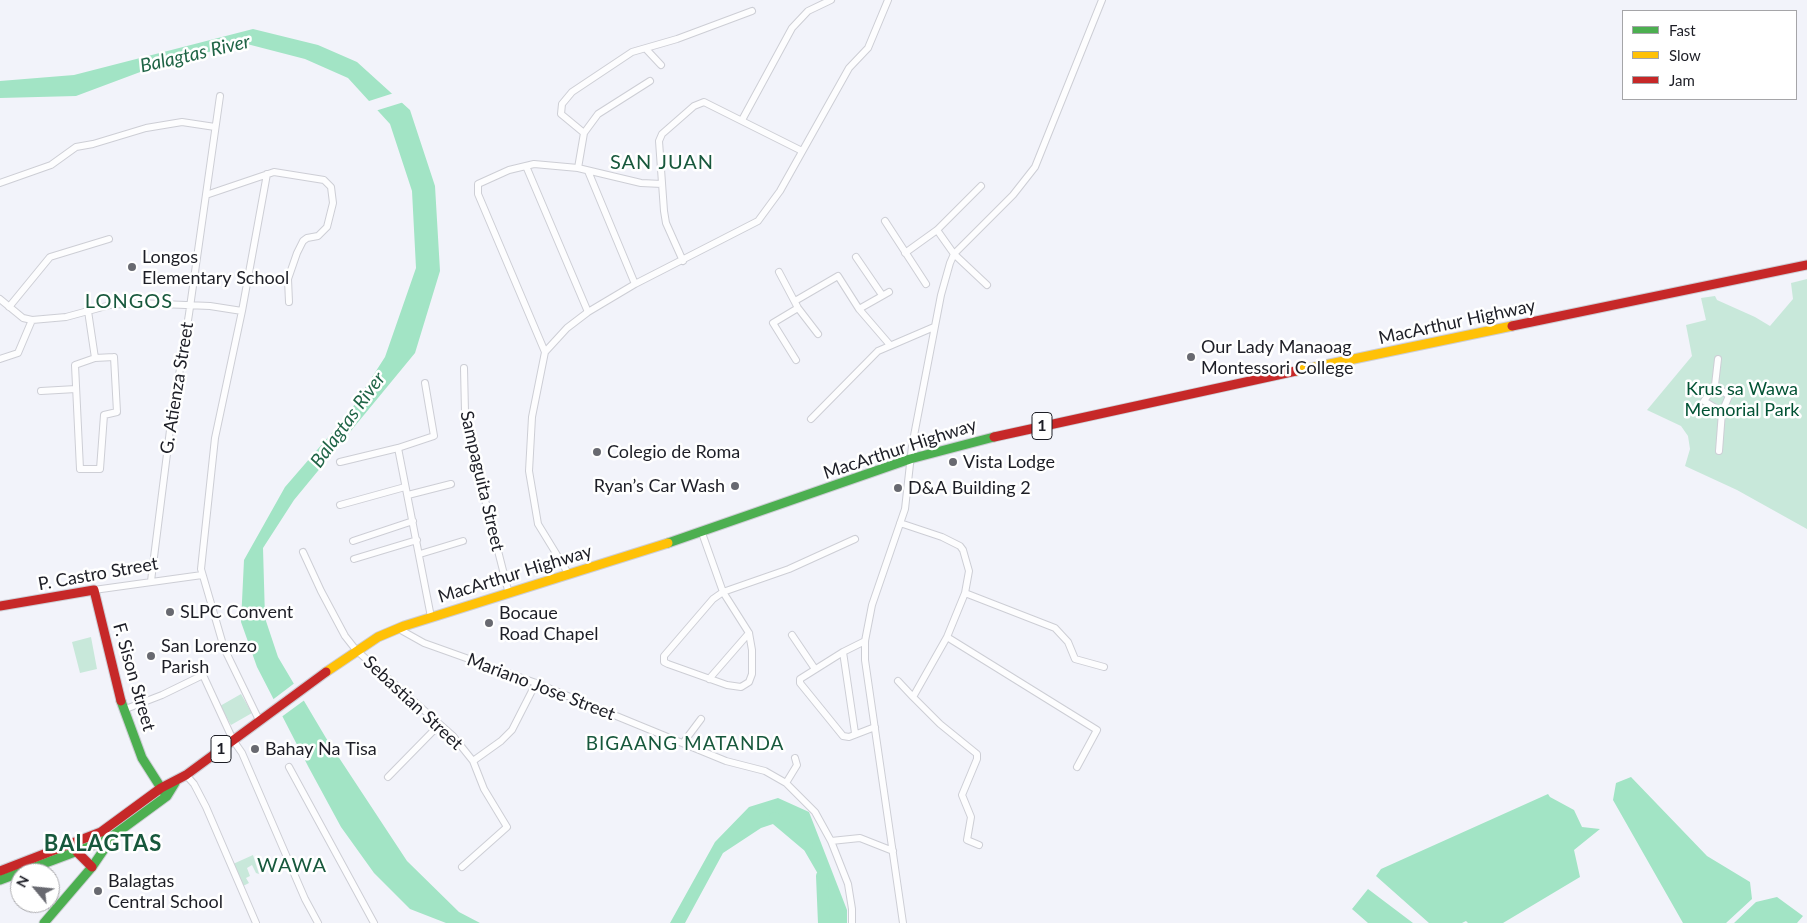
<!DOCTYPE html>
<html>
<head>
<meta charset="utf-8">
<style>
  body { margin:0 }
  #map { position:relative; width:1807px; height:923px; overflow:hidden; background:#f2f3fa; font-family:Lato,sans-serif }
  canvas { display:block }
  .legend { position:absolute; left:1622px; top:10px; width:175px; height:90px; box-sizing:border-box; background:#fff; border:1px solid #a5a5a8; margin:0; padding:6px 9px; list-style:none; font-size:15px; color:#1d1e26 }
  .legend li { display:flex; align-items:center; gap:10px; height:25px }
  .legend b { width:25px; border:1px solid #a5a5a8 }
  .north { position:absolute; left:10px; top:863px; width:50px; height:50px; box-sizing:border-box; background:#fff; border:1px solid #a5a5a8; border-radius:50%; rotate:298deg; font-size:14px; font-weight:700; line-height:20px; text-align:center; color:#1d1e26 }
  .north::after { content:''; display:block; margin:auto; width:18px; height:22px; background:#686970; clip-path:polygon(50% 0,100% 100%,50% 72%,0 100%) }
</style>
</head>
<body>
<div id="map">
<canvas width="1807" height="923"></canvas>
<ul class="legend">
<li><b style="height:6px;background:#4caf50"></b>Fast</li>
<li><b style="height:6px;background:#ffc107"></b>Slow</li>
<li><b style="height:6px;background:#c62828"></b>Jam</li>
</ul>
<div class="north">N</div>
</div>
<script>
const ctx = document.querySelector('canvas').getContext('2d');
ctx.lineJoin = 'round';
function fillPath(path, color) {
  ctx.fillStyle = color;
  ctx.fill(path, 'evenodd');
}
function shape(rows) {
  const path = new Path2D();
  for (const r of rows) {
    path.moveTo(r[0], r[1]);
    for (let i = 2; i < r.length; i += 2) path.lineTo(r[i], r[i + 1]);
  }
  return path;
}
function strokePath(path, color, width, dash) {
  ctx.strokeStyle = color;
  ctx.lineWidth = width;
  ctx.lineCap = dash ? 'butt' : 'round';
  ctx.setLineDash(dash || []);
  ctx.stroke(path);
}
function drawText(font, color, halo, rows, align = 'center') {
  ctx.font = font + ' Lato,sans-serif';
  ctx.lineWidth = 5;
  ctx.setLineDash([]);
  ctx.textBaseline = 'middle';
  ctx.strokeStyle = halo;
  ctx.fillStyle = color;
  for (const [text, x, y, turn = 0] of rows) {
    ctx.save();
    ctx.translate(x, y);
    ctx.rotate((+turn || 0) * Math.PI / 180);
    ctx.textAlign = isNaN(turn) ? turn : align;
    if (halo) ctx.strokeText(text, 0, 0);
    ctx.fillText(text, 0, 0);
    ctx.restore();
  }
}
fillPath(shape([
  [1807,279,1807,529,1737,490,1685,466,1690,449,1688,436,1681,426,1647,410,1692,356,1686,325,1706,320,1701,298,1715,296,1717,300,1755,317,1770,326,1793,299,1791,283],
  [91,637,97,669,80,673,72,642],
  [241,694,252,713,231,725,220,706],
  [253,855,259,874,256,873,252,865,247,868,250,876,246,878,249,883,243,886,233,864]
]), '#c8e8da');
fillPath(shape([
  [253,29,318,45,357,62,410,110,435,186,440,271,415,353,294,500,263,548,265,618,278,657,326,738,407,861,459,912,480,923,446,923,410,909,374,873,341,827,309,768,257,667,241,622,244,560,285,487,349,413,385,357,416,268,412,191,390,124,348,78,305,59,247,44,175,59,76,96,0,98,0,81,74,75],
  [1631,777,1707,856,1750,882,1752,899,1726,923,1683,923,1613,800,1616,783],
  [1548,794,1550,797,1574,810,1582,827,1600,829,1574,850,1580,877,1503,923,1468,923,1466,921,1462,923,1429,923,1376,876,1381,869],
  [778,798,809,812,847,910,847,923,827,923,829,915,818,874,793,831,776,823,761,828,723,853,685,923,670,923,715,842,749,807],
  [1368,889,1413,923,1368,923,1352,909],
  [1777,897,1803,916,1797,923,1734,923,1756,902]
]), '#a2e4c5');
fillPath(shape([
  [394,93,404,102,375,111,366,102],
  [296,682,306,699,280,718,271,701]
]), '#f2f3fa');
strokePath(shape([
  [775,818,807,845],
  [822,876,824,923]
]), '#a2e4c5', 12);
const street = shape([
  [646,49,661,65],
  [742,120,792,28,808,11,831,0],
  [584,133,561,114,562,104,572,92,632,52,677,39,752,11],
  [526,166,588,312],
  [578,168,584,133,598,114,650,81],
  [588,171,635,284],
  [0,183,51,165,76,147,93,144,146,128,182,122,215,127],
  [206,195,274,172,324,180,331,187,333,203,327,227,318,236,307,238,303,241,297,253,288,279,289,302],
  [885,221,926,284],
  [937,230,954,254,987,285],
  [905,253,937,230,981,186],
  [856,257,882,295],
  [683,261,666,223,664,211,659,141,662,134,694,106,704,102,802,151],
  [779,272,798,308,818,334],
  [0,299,23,318,32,320,66,317,110,305,137,303,210,306,242,311],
  [795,301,838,276,859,309,890,345],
  [9,307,50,257,109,239],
  [859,309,889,292],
  [88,311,95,358],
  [545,352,478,194,478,184,509,170,534,164,578,168,641,183,662,184],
  [114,357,117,412,104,415,100,469,80,469,75,365,95,358,114,357],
  [0,359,18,353,32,320],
  [1718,359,1715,385,1704,401,1722,412],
  [796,360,773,323,798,308],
  [464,368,465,412,470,441,509,594],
  [1715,385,1729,396,1722,412,1719,451],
  [41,391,76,389],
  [811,419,878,351,934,327],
  [398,448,431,617],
  [340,462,398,448,434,436,425,383],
  [408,495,451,484],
  [340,505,405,487],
  [900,523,942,537,960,546,963,550,969,571,965,593,947,637,1097,730,1077,767],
  [702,533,723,592,749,633,752,650,752,674,749,682,741,687,727,685,668,664,664,662,664,656,713,599,723,592,789,569,855,539],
  [353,541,413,521],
  [303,552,321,591,345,636,356,650,453,736,473,761,484,789,507,827,462,867],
  [420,554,463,541],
  [354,559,417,540],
  [568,573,538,524,529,471,532,417,545,352,567,328,588,312,635,284,758,221,780,191,849,68,868,48,888,0],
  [151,581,170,430,189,314,220,96],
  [94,590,202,575],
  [965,593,1055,628,1068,642,1075,659,1104,667],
  [399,629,424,643,536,683,726,761,765,771,786,783,815,812,831,841,848,884,852,909,852,923],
  [792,635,815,669],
  [947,637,913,697,940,724,977,754,977,759,962,795,971,817,967,840,979,845],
  [843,652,800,679,800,683,843,736,849,737,875,727],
  [709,679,749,633],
  [898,681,913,697],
  [123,710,162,695,203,675,233,740,242,753,305,899,318,923],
  [259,720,224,648,201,569,215,438,242,311,267,174],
  [855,733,843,652,865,641],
  [683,743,701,719],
  [473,761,501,741,512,730,536,683],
  [289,767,374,923],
  [186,775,194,784,206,807,256,923],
  [388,777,439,725],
  [786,783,797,765,795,758],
  [831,841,860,838,893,851],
  [903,923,865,660,865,641,872,605,905,509,912,446,941,295,950,263,954,254,1013,195,1035,167,1102,0]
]);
const fast = shape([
  [668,543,910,459,994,437],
  [121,701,142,758,163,791],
  [0,880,107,840,167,796,175,783],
  [44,923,92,867,107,845,106,838]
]);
const slow = shape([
  [1296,371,1512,326],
  [326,672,378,637,404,626,668,543]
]);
const jam = shape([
  [1512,326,1807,265],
  [994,437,1296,371],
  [0,606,94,590,121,701],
  [77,852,92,867],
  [0,871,101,832,161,788,186,775,326,672]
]);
strokePath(street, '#cdced5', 8);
strokePath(fast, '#cdced5', 11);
strokePath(slow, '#cdced5', 11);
strokePath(jam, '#cdced5', 11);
strokePath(street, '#fdfdfe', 6);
strokePath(fast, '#4caf50', 9);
strokePath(slow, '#ffc107', 9);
strokePath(jam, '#c62828', 9);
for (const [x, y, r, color] of [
  [132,267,5,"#686970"],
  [1191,357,5,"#686970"],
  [597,452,5,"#686970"],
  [953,462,5,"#686970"],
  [735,486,5,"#686970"],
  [898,488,5,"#686970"],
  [170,612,5,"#686970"],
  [489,623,5,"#686970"],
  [151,656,5,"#686970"],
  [255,749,5,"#686970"],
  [98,891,5,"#686970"]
]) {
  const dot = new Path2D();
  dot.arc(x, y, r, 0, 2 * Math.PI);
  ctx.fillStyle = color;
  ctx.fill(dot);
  strokePath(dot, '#fff', 2);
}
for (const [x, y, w] of [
  [1042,426,20],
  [221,749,20]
]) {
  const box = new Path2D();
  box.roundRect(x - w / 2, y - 13.5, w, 27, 4);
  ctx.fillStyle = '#fff';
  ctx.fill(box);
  strokePath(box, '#1d1e26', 1);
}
drawText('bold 16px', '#1d1e26', null, [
  ["1",1042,426],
  ["1",221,749]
]);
drawText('18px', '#1d1e26', '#fff', [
  ["Longos",142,257],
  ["Elementary School",142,278],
  ["Our Lady Manaoag",1201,347],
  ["Montessori College",1201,368],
  ["Colegio de Roma",607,452],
  ["Vista Lodge",963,462],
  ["Ryan’s Car Wash",725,486,"right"],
  ["D&A Building 2",908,488],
  ["SLPC Convent",180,612],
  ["Bocaue",499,613],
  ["Road Chapel",499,634],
  ["San Lorenzo",161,646],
  ["Parish",161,667],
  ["Bahay Na Tisa",265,749],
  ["Balagtas",108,881],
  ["Central School",108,902]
], 'left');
drawText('18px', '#1d1e26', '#fff', [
  ["MacArthur Highway",1457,322,-12],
  ["G. Atienza Street",177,388,-81],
  ["MacArthur Highway",900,449,-18],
  ["Sampaguita Street",482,481,77],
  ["P. Castro Street",98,574,-10],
  ["MacArthur Highway",515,574,-17],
  ["F. Sison Street",134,677,74],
  ["Mariano Jose Street",541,687,21],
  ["Sebastian Street",413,703,43]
]);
drawText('18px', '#025234', '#fff', [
  ["Krus sa Wawa",1742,389],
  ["Memorial Park",1742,410]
]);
drawText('italic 19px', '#1f6446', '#fff', [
  ["Balagtas River",195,54,-13],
  ["Balagtas River",348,420,-54]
]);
ctx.letterSpacing = '1px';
drawText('19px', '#17583c', '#fff', [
  ["BIGAANG MATANDA",685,744]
]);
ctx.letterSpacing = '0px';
ctx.letterSpacing = '1px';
drawText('20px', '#17583c', '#fff', [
  ["SAN JUAN",662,163],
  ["LONGOS",129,302],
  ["WAWA",292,866]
]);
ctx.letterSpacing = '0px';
ctx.letterSpacing = '1px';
drawText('bold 22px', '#17583c', '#fff', [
  ["BALAGTAS",103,844]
]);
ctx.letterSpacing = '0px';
</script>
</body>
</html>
